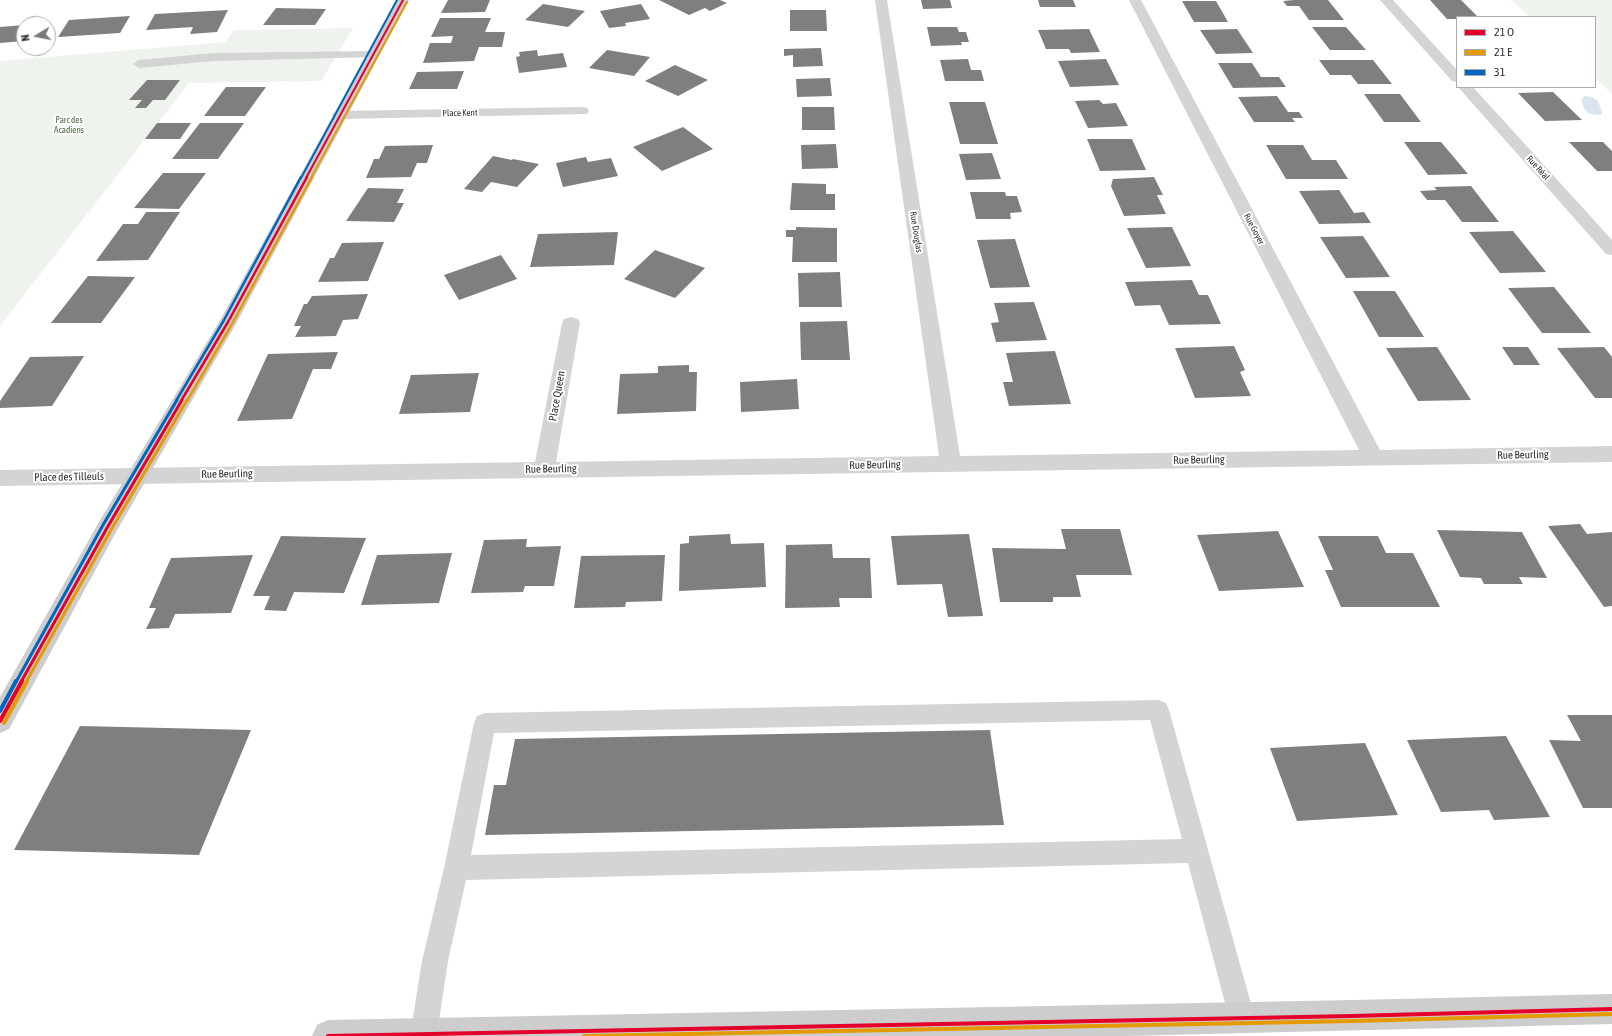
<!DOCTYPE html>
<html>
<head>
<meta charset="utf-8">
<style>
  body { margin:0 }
  #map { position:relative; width:1612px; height:1036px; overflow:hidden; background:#fff; font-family:"Asap Condensed",sans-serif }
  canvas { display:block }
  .legend { position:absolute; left:1456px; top:16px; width:140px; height:72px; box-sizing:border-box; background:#fff; border:1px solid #acacac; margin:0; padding:5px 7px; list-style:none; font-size:12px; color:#2f2f2f }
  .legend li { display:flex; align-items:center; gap:8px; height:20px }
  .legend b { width:20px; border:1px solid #acacac }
  .north { position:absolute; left:16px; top:16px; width:40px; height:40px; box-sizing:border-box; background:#fff; border:1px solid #acacac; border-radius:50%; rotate:260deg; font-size:11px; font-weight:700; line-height:16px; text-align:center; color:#2f2f2f }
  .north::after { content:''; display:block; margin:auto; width:14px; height:18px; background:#787878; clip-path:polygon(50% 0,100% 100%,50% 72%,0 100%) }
</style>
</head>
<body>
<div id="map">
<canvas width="1612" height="1036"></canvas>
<ul class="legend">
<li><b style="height:5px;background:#e4002b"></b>21 O</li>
<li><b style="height:5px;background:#e39a05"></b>21 E</li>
<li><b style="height:5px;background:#0065bd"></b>31</li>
</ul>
<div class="north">N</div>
</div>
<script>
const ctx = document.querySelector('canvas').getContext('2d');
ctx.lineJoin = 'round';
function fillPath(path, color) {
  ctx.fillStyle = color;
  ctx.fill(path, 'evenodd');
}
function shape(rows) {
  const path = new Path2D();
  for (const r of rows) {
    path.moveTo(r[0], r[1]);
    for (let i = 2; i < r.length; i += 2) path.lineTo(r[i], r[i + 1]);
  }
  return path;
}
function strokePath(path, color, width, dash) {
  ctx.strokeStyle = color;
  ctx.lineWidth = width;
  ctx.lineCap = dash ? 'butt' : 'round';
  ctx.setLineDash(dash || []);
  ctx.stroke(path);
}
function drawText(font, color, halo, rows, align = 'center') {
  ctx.font = font + ' "Asap Condensed",sans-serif';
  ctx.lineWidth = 4;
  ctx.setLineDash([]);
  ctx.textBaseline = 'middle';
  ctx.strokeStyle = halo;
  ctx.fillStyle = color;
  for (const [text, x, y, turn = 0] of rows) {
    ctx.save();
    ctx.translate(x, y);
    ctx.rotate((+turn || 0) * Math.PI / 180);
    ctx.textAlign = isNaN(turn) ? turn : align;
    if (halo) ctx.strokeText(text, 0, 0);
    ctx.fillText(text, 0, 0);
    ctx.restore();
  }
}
fillPath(shape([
  [1511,0,1612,0,1612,94,1595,78,1595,17,1530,17],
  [353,28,321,81,189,83,0,326,0,61,225,42,234,30]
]), '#eff3ed');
fillPath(shape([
  [1585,96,1592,97,1598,101,1602,112,1601,115,1589,114,1584,108,1581,100]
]), '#dbe4ef');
fillPath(shape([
  [448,0,490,0,485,12,441,13],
  [659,0,720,0,727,3,710,11,705,8,689,15],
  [921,0,950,0,952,8,923,9],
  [1038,0,1073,0,1076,7,1040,7],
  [1294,0,1328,0,1344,20,1309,20,1299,6,1287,6,1283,1],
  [1430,0,1461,0,1478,17,1457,17,1457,19,1447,19],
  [1182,1,1216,1,1228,22,1194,22],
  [543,4,585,11,568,27,525,20],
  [641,4,650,19,625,23,626,26,609,28,600,11],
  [276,8,326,9,315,25,263,25],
  [228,10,217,32,190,34,193,27,146,30,155,14],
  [790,10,826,10,827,31,790,31],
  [130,16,120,33,58,37,69,20],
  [440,18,491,18,485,32,505,32,502,47,479,47,474,61,423,63,430,43,451,43,452,40,453,36,431,37],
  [24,25,24,41,0,43,0,27],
  [927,27,957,27,959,32,966,32,969,42,961,42,962,45,931,46],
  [1312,27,1346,27,1366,50,1330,50],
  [1089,29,1100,52,1071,53,1069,49,1046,49,1038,30],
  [1237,29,1253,53,1216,54,1200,30],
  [821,48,823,66,793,67,793,55,784,56,784,49],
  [537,50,538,56,563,53,567,67,519,73,516,57,520,56,519,52],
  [607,50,650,57,634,76,589,68],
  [968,59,971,70,981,70,984,81,945,81,940,60],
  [1106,59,1119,85,1070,87,1058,61],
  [1319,60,1373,60,1392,84,1358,84,1351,75,1330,75],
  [1218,63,1252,63,1261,77,1279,77,1286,87,1233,88],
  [675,65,708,80,678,96,645,81],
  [464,71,457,89,409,89,417,72],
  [830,78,832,96,797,97,796,79],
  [147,80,180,80,165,100,153,100,146,108,135,108,142,100,129,100],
  [226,87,266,87,245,116,204,116],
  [1553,92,1582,120,1545,121,1518,93],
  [1364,94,1400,94,1421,122,1384,122],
  [1277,96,1288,112,1299,112,1303,118,1292,118,1295,122,1254,122,1238,97],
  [1099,100,1103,104,1116,103,1128,126,1088,128,1075,101],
  [949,102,985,102,998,144,960,144],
  [802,107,834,107,835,130,802,130],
  [157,123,191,123,180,139,145,139],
  [200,123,244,123,218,159,172,159],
  [683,127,713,149,662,171,633,147],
  [1087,139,1132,139,1146,170,1100,171],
  [1404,142,1441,142,1468,174,1428,175],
  [1569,142,1603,142,1612,151,1612,171,1597,171],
  [836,144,838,168,802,169,801,145],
  [433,145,427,163,417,163,411,177,366,178,374,159,379,159,385,146],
  [1266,145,1303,145,1312,160,1336,160,1348,179,1286,179],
  [992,153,1001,179,966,180,959,154],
  [493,156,512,160,513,159,539,164,517,187,491,182,482,192,464,189],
  [586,157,588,162,611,158,618,176,563,187,556,163],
  [163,173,206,173,179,209,134,208],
  [1154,177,1163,195,1157,195,1166,214,1124,216,1111,186,1113,179],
  [792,183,826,184,826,194,835,194,835,210,790,210],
  [1471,186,1499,222,1462,222,1445,200,1427,200,1420,191,1437,190,1434,187],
  [368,188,404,189,397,203,404,203,394,222,346,221],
  [1339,190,1354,213,1364,212,1371,223,1319,224,1299,191],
  [970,192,1005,192,1006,196,1017,196,1022,212,1010,213,1011,219,976,219],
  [146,212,180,212,148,260,96,261,123,224,138,224],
  [796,227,837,228,837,262,792,262,793,237,786,237,786,230,796,230],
  [1172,227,1191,266,1146,268,1127,228],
  [1513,231,1546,272,1500,273,1469,232],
  [618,232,614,265,530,267,538,234],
  [1363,236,1390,277,1346,278,1320,237],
  [1015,239,1030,287,990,288,977,240],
  [384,242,368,281,318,282,330,258,334,258,342,243],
  [655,250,705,268,675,298,624,279],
  [501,255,517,279,459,300,444,275],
  [840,272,842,307,799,307,798,273],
  [88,276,135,277,101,323,51,323],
  [1192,280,1199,295,1208,295,1221,324,1169,325,1160,305,1135,306,1125,282],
  [1554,287,1591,333,1542,333,1508,288],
  [1353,291,1395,291,1424,337,1379,337],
  [368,294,358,319,343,320,336,336,295,337,301,326,294,326,304,304,307,304,312,296],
  [1034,302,1047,340,996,342,991,323,999,322,994,303],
  [847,321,850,360,801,360,800,322],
  [1234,346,1245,370,1240,372,1251,396,1195,398,1175,348],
  [1437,347,1471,400,1418,401,1386,348],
  [1502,347,1528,347,1540,365,1514,365],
  [1604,347,1612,357,1612,398,1595,398,1557,348],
  [1055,351,1071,404,1009,406,1003,382,1013,382,1006,353],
  [338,352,331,369,313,369,292,419,237,421,268,354],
  [84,356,52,406,0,408,0,401,30,357],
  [689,365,689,372,697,372,696,411,617,414,620,374,658,373,658,366],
  [479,373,470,412,399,414,411,375],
  [797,379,799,409,741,412,740,382],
  [1580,524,1587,534,1612,532,1612,606,1604,607,1548,526],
  [1061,529,1120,529,1132,575,1076,575,1081,597,1053,597,1053,602,1000,602,992,548,1066,549],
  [1437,530,1522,532,1547,578,1519,577,1523,584,1484,584,1481,578,1460,577],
  [1278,531,1304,587,1219,591,1197,535],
  [730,534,731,544,764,543,766,587,679,591,680,544,689,543,689,536],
  [969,534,983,616,948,617,942,584,897,585,891,536],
  [281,536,366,538,344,593,294,592,286,611,264,610,270,596,253,596],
  [1318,536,1378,536,1386,553,1413,553,1440,607,1341,607,1325,570,1333,570],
  [527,539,526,547,561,546,554,586,525,586,523,592,471,593,484,540],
  [832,544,833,558,870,558,872,598,839,598,840,607,785,608,786,545],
  [452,553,439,603,361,605,377,555],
  [253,555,231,613,175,614,169,628,146,629,156,608,149,608,171,558],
  [665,555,662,601,626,602,625,607,574,608,581,556],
  [1567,715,1612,715,1612,808,1583,808,1549,740,1581,741],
  [80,726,251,730,199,855,14,850],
  [990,730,1004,825,485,835,494,785,506,785,515,739],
  [1506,736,1550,817,1494,820,1489,810,1441,812,1407,740],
  [1365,743,1398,815,1297,821,1270,748]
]), '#7f7f7f');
fillPath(shape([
  [373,51,377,53,379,55,377,57,214,61,139,68,133,64,139,60,214,53,373,51],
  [1158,700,1166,703,1169,710,1255,1018,1252,1028,1242,1031,1232,1028,1229,1018,1188,863,466,880,448,961,437,1034,436,1036,410,1036,422,961,444,868,474,723,477,716,485,713,1158,700],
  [1150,720,1182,839,471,855,494,733,1150,720]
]), '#d4d4d4');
fillPath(shape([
  [875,0,887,0,960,456,1359,450,1129,0,1141,0,1380,450,1612,446,1612,462,0,486,0,470,535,462,562,323,564,319,571,317,578,319,580,323,556,462,939,456,875,0],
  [1380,0,1393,0,1457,70,1457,82,1452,81,1380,0],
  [1458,87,1473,87,1612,240,1612,255,1606,254,1458,87],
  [582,107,587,108,589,111,587,114,339,119,334,118,332,115,334,112,339,111,582,107]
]), '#d4d4d4');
fillPath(shape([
  [397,0,409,0,237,322,115,534,9,729,0,733,0,697,99,522,219,322,397,0],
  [1612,994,1612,1024,1126,1036,312,1036,317,1025,328,1020,1352,1000,1612,994]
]), '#cdcdcd');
strokePath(shape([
  [306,178,403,0]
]), '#e4002b', 2);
strokePath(shape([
  [181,401,228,322,307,177]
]), '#e4002b', 2.5);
strokePath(shape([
  [21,682,107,528,182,400]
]), '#e4002b', 3);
strokePath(shape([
  [0,721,22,681],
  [328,1036,1352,1016,1612,1009]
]), '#e4002b', 4);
strokePath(shape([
  [311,178,407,2]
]), '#e39a05', 2);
strokePath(shape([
  [187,401,232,324,312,177]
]), '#e39a05', 2.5);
strokePath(shape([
  [26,682,111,530,187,400]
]), '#e39a05', 3);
strokePath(shape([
  [4,723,27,681],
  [584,1036,1352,1021,1612,1014]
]), '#e39a05', 4);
strokePath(shape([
  [301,178,397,0]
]), '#0065bd', 2);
strokePath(shape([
  [176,401,224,320,301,177]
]), '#0065bd', 2.5);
strokePath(shape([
  [16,682,103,525,177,400]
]), '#0065bd', 3);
strokePath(shape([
  [0,711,16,681]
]), '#0065bd', 4);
drawText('9px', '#2f2f2f', '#fff', [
  ["Place Kent",460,113,-1],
  ["Rue Réal",1538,168,48],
  ["Rue Goyer",1254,229,62],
  ["Rue Douglas",916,232,81]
]);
drawText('9px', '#4b6640', '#fff', [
  ["Parc des",69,120],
  ["Acadiens",69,130]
]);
drawText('11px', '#2f2f2f', '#fff', [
  ["Place Queen",557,396,-80],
  ["Rue Beurling",1523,455,-1],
  ["Rue Beurling",1199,460,-1],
  ["Rue Beurling",875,465,-1],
  ["Rue Beurling",551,469,-1],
  ["Rue Beurling",227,474,-1],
  ["Place des Tilleuls",69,477,-1]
]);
</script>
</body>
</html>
